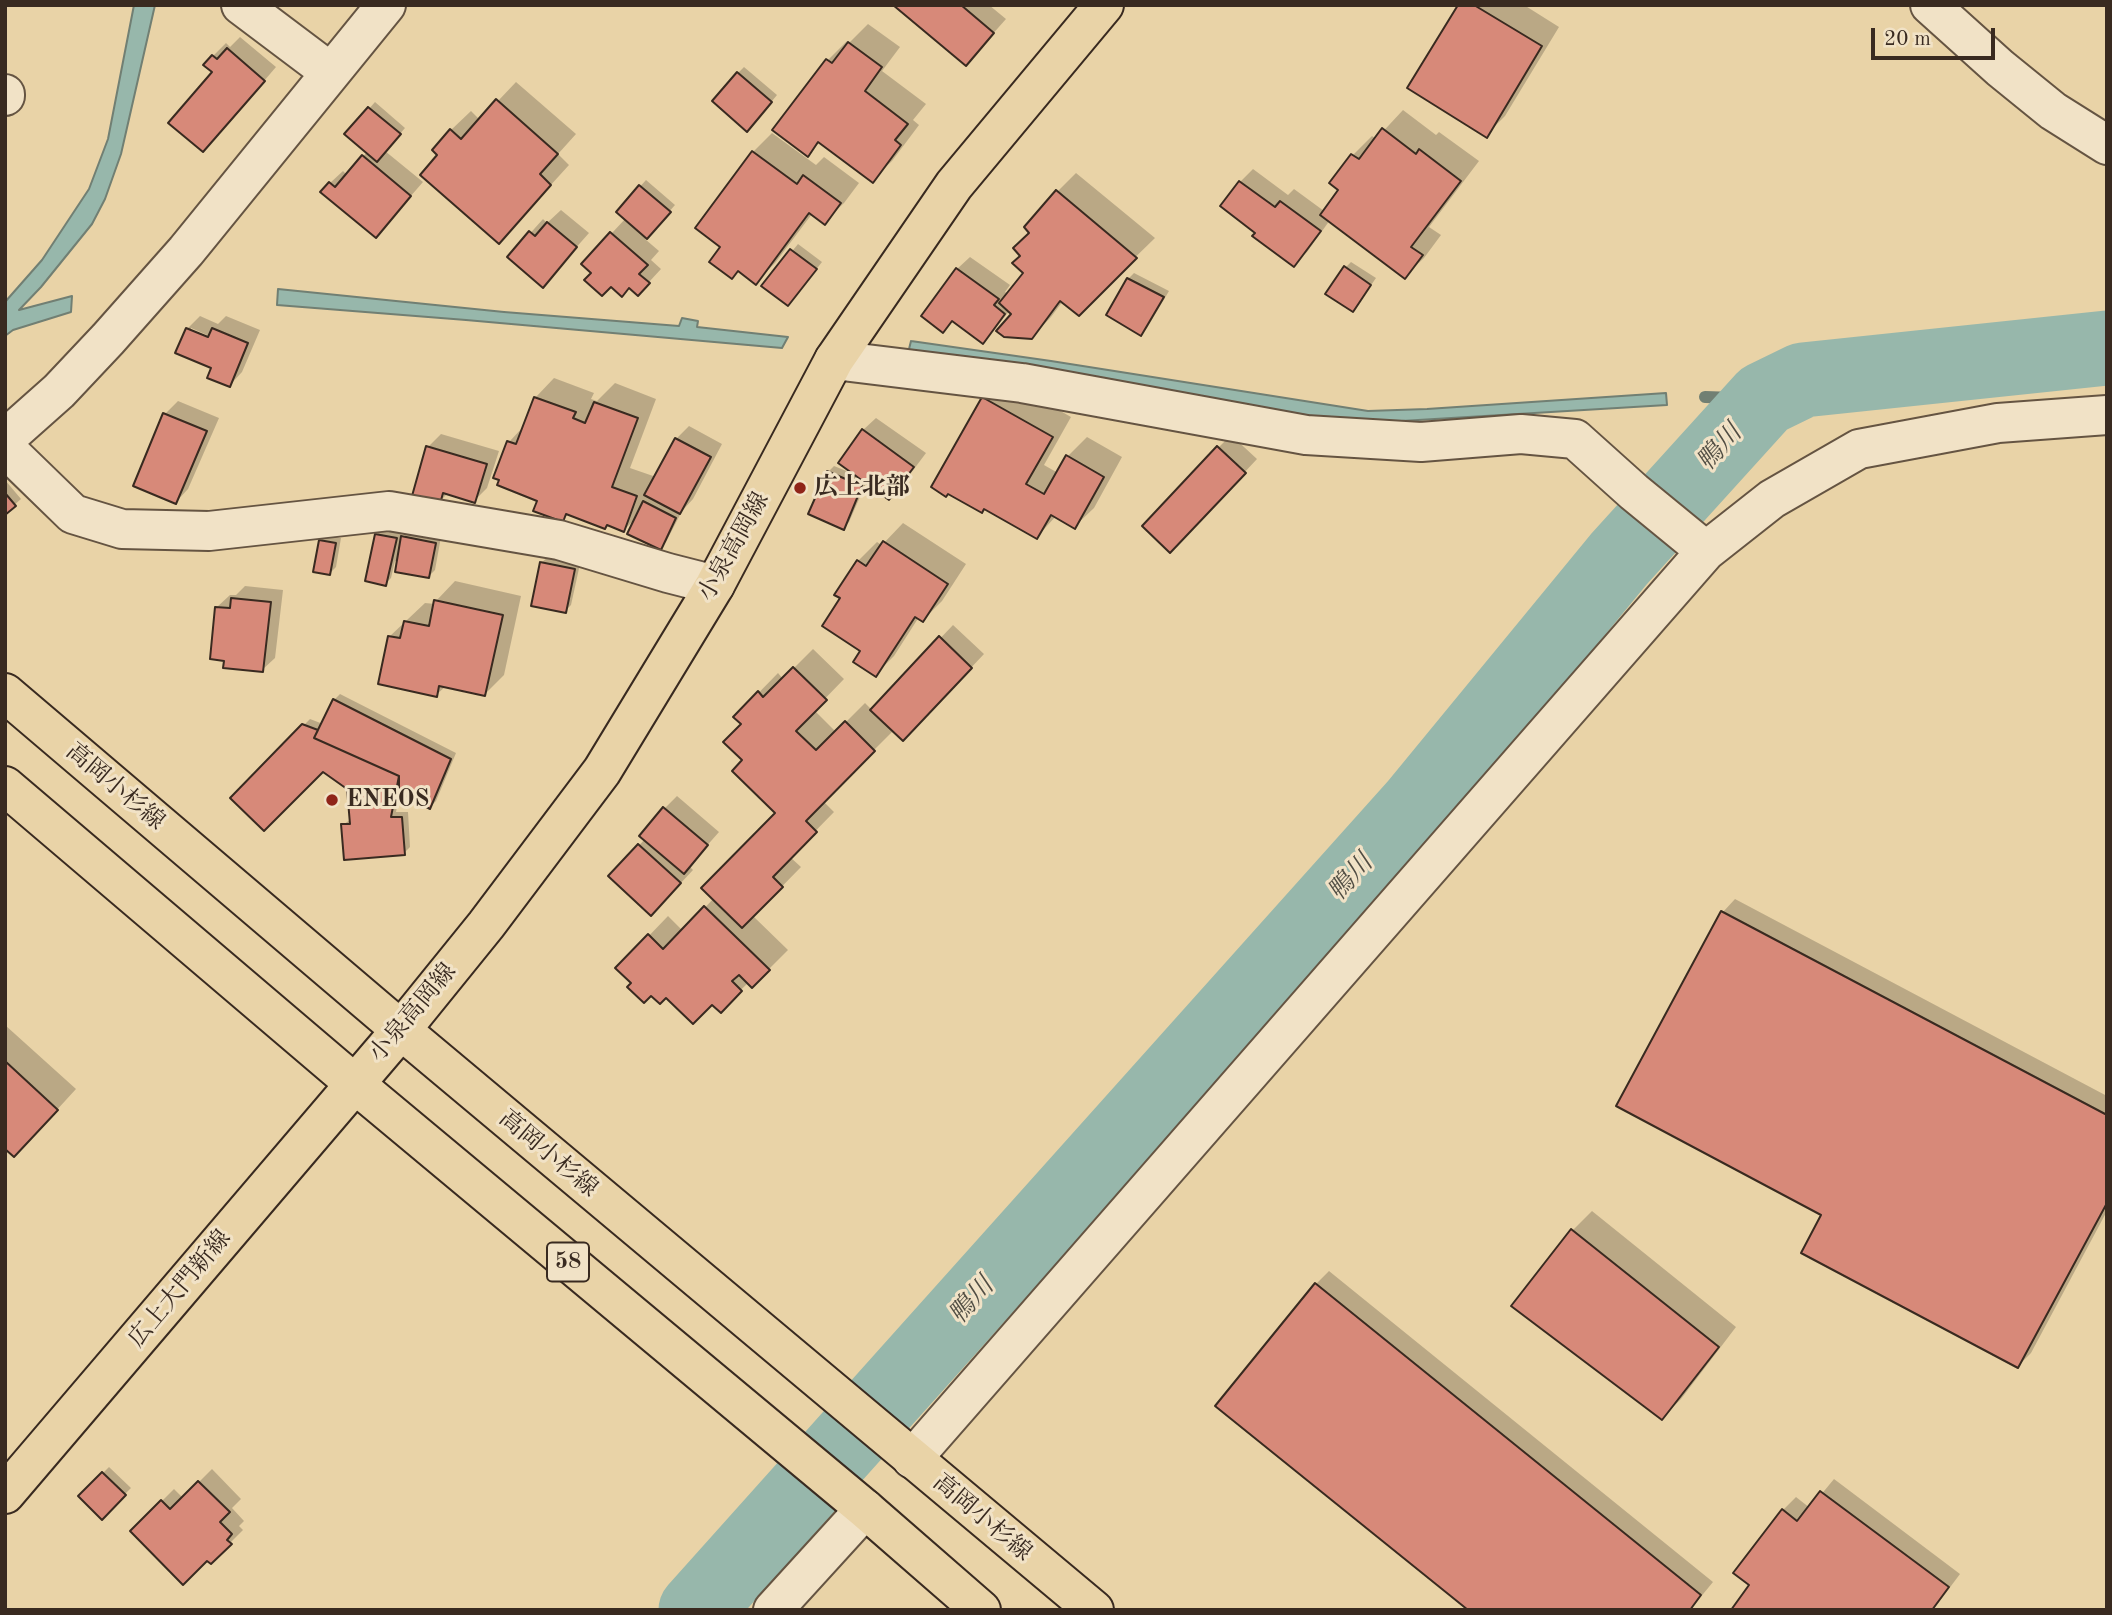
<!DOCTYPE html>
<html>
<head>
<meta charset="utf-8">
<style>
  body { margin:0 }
  #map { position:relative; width:2112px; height:1615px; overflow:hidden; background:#e9d3a7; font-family:"Old Standard TT",serif }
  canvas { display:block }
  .frame { position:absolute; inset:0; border:7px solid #392a20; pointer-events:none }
  .scale { position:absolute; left:1871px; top:28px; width:124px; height:32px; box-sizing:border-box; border:4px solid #392a20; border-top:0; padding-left:9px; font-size:21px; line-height:24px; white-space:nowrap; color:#392a20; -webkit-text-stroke:5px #f1e2c6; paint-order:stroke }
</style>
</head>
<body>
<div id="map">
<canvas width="2112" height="1615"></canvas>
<div class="frame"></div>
<div class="scale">20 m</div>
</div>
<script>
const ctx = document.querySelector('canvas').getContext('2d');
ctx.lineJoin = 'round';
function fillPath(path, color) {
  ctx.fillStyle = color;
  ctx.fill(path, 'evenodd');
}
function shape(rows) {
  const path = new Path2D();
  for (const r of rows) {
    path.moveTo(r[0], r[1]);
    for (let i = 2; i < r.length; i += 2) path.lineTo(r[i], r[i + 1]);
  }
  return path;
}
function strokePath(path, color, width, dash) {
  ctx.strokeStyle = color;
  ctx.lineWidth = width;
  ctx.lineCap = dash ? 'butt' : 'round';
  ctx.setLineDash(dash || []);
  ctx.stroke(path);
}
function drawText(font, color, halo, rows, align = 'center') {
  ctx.font = font + ' "Old Standard TT","Noto Serif JP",serif';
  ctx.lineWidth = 6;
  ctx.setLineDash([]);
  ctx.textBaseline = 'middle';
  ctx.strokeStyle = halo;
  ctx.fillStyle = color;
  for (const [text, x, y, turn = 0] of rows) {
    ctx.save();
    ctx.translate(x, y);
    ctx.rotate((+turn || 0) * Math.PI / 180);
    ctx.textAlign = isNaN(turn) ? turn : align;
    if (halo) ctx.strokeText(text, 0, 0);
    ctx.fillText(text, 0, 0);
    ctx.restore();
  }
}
const water = shape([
  [134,5,155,5,121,154,105,199,92,224,41,287,19,310,72,296,71,312,13,330,5,336,5,302,42,260,89,189,108,139,134,5],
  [278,289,504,312,679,326,682,318,698,321,697,327,788,337,782,348,466,320,277,305,278,289],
  [911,341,1051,361,1368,411,1427,409,1666,393,1667,405,1385,422,1318,417,908,353,911,341]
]);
fillPath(water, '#97b7ab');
strokePath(water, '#717f73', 2);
fillPath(shape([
  [895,5,989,5,1006,19,966,64],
  [1460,5,1524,5,1559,27,1505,116,1486,135],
  [868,24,900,47,882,71,926,104,913,120,919,125,892,161,872,180,820,142,808,154,828,60,847,41,849,43],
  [240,37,276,67,216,137,213,56,226,43,230,47],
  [744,67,777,95,753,124,738,73],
  [516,82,576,134,558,154,569,165,499,242,451,130,471,111,480,120],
  [375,102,405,128,385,151,423,182,376,236,330,183,343,171,347,175,367,152,347,134],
  [1403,110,1436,135,1439,132,1479,161,1429,227,1441,235,1424,258,1404,277,1330,220,1307,252,1294,264,1258,232,1240,182,1253,169,1288,195,1294,189,1324,211,1340,189,1332,182,1353,155,1372,136,1376,139],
  [772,133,816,165,824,157,859,183,844,203,824,222,812,214,775,263,756,282,739,270,722,246,753,152],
  [1076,173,1155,238,1078,313,1063,301,1051,317,1032,337,1010,310,995,329,983,342,953,320,943,331,957,269,970,257,1010,285,1005,292,1008,294,1025,273,1022,255,1031,232,1057,192],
  [646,180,675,205,645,239,659,251,651,260,661,269,638,294,630,286,594,273,583,264,626,218,618,211],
  [561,210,589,233,543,285,509,257,543,219,547,223],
  [798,244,822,262,794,298,764,286],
  [1351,262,1376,278,1358,304,1345,268],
  [1134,273,1169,291,1147,328,1141,334,1128,279],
  [200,316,218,324,226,316,260,330,242,372,230,385,214,368,187,329],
  [191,328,216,339,215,342,191,332],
  [554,378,594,393,591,399,597,401,615,383,656,399,630,468,656,477,676,439,689,426,722,444,693,499,682,511,666,542,660,548,637,517,624,530,569,513,563,520,540,500,509,442,524,426,535,398],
  [1003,378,1071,417,1044,465,1058,473,1068,456,1087,437,1122,457,1094,508,1074,527,1056,516,1037,537,985,508,933,486,983,398],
  [178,401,219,418,188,489,176,502,135,485,165,414],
  [876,418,926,453,902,485,889,498,867,481,849,522,843,528,828,472,834,466,854,474,863,430],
  [441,434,499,451,487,488,474,501,448,493,439,502,428,447],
  [1231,435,1257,459,1183,538,1218,448],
  [5,480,21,499,5,513],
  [903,523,966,564,942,601,923,620,919,617,894,656,875,675,863,651,843,598,858,561,877,542,882,545],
  [382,529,402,533,400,540,409,531,441,537,435,570,429,576,395,561,391,578,385,584,376,535],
  [326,535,341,538,336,567,330,573,320,541],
  [548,557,580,564,571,605,565,611,542,562],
  [455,581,521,596,504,675,485,694,446,686,436,695,389,637,425,603,435,604,436,601],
  [245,586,283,590,275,658,262,670,217,607,230,595,236,595],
  [953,625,984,654,916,726,894,730,823,801,834,812,790,857,801,867,753,916,788,950,752,986,749,982,720,1010,712,1003,666,995,634,983,618,968,668,916,683,931,714,898,778,813,744,760,743,724,735,717,778,673,783,679,813,649,844,679,814,710,836,732,865,703,872,710],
  [340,694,456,753,436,801,430,807,400,791,396,812,408,812,410,847,404,853,343,825,351,819,349,788,323,770,232,798,310,719,323,724,334,700],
  [677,796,719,832,689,866,693,870,664,901,611,876,645,839,664,809],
  [1735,899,2107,1096,2107,1211,2031,1353,2018,1366,1824,1215,1619,1106,1723,912],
  [5,1025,76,1089,33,1136,5,1147],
  [1592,1211,1736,1327,1681,1399,1662,1418,1514,1306,1573,1230],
  [1329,1271,1713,1582,1690,1610,1217,1406,1316,1284],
  [109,1467,131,1488,102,1517,80,1496],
  [212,1469,241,1499,232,1508,244,1521,239,1526,243,1530,211,1562,207,1558,132,1531,174,1489,183,1498],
  [1834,1479,1960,1574,1933,1610,1733,1610,1752,1585,1736,1573,1783,1510,1796,1497,1810,1508]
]), '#0003');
strokePath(shape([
  [1705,397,1764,399]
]), '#717f73', 12);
strokePath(shape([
  [696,1610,1416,806,1619,559,1764,399,1803,380,2107,348]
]), '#97b7ab', 75);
const building = shape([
  [893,5,961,5,994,33,966,66,893,5],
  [1458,5,1474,5,1542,46,1487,138,1407,88,1458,5],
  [848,42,882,67,865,91,908,124,895,140,901,145,873,183,818,142,808,157,772,130,826,59,832,63,848,42],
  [227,48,265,81,203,152,168,123,212,72,203,65,212,55,217,59,227,48],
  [737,72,772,102,747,132,712,101,737,72],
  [496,99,558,154,540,174,551,185,499,244,420,175,437,155,432,150,450,129,461,139,496,99],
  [368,107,401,134,377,162,344,134,368,107],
  [1382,128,1416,154,1419,149,1461,181,1411,247,1423,255,1405,279,1320,215,1338,190,1329,183,1351,154,1359,159,1382,128],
  [752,151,797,184,803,175,841,203,825,225,809,213,756,285,738,271,732,279,709,262,720,247,695,228,752,151],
  [362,155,411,196,376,238,320,192,329,182,335,187,362,155],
  [1239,181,1275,207,1280,201,1321,231,1294,267,1252,236,1255,233,1220,206,1239,181],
  [639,185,671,212,647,239,616,212,639,185],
  [1056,190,1137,258,1079,316,1060,301,1032,339,1004,337,996,331,1011,314,999,303,1023,273,1012,263,1020,256,1013,248,1029,233,1024,227,1056,190],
  [547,222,577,247,543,288,507,257,529,231,535,236,547,222],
  [610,232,648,265,639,274,650,283,638,296,629,288,622,297,611,287,602,296,584,280,591,273,581,264,610,232],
  [790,249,817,269,788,306,761,286,790,249],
  [1344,266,1371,285,1353,312,1325,294,1344,266],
  [956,268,999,299,994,305,1005,314,983,344,952,321,943,333,921,316,956,268],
  [1127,278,1164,297,1141,336,1106,315,1127,278],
  [186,328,208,337,212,328,248,343,230,387,207,378,211,368,175,353,186,328],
  [534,397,576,412,573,418,585,423,594,402,638,418,612,487,637,496,624,532,607,525,605,529,566,514,563,522,533,511,537,501,497,485,499,480,493,478,507,441,516,444,534,397],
  [982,397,1053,437,1026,484,1044,494,1066,455,1104,477,1075,529,1051,515,1037,539,984,509,982,513,948,494,946,497,931,487,982,397],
  [163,413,207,431,176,504,133,486,163,413],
  [862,429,914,467,889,500,838,463,862,429],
  [675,438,711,457,680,514,644,495,675,438],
  [426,446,487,464,475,503,443,493,440,504,412,496,426,446],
  [1217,446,1246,473,1170,553,1142,526,1217,446],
  [827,471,862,486,844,530,808,514,827,471],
  [5,493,16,506,5,515,5,493],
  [643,501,676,518,661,550,627,534,643,501],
  [375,534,397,538,386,586,365,581,375,534],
  [401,536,436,543,429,578,395,572,401,536],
  [319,540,336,543,330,575,313,572,319,540],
  [883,541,948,584,923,622,915,617,876,677,853,662,860,651,822,626,840,598,834,595,857,560,866,566,883,541],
  [540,562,575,569,566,613,531,606,540,562],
  [231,598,271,602,263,672,223,668,224,661,210,659,215,607,230,608,231,598],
  [434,600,503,615,485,696,439,686,437,697,378,684,388,636,400,638,404,621,429,626,434,600],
  [939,636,972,668,903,741,870,710,939,636],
  [793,667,827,700,796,731,816,750,845,721,875,751,806,821,817,832,773,877,783,887,742,928,701,888,775,813,732,771,742,760,723,742,741,724,733,717,758,691,763,697,793,667],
  [333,699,451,759,430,809,399,792,399,776,314,738,333,699],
  [302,724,318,730,314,738,399,776,391,817,402,817,405,855,344,860,341,824,350,824,347,789,323,772,264,831,230,798,302,724],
  [663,807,708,845,684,874,639,836,663,807],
  [638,844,681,883,651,916,608,876,638,844],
  [704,906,770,970,752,988,739,975,732,981,742,991,721,1013,712,1005,693,1024,666,998,660,1004,651,996,644,1003,627,987,631,983,615,968,648,934,663,949,704,906],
  [1721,911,2107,1115,2107,1203,2018,1368,1801,1253,1821,1215,1616,1106,1721,911],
  [5,1061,58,1110,14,1157,5,1149,5,1061],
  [1571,1229,1719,1347,1662,1420,1511,1306,1571,1229],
  [1315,1283,1701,1595,1690,1610,1468,1610,1215,1406,1315,1283],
  [102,1472,126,1495,102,1520,78,1496,102,1472],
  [198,1481,230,1512,220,1522,232,1534,227,1540,232,1544,211,1564,207,1561,183,1585,130,1531,161,1500,170,1509,198,1481],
  [1820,1491,1949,1587,1932,1610,1731,1610,1749,1585,1733,1573,1782,1509,1797,1521,1820,1491]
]);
fillPath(building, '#d78979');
strokePath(building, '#392a20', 2);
const minor = shape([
  [241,5,330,72],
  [1930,5,2000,68,2053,111,2107,145],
  [5,94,5,96],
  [834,360,1022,383,1306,435,1421,442,1521,434,1575,439,1634,492,1706,551],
  [5,439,59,391,108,339,186,251,386,5],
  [5,448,73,514,122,529,209,531,389,511,559,540,668,573,715,585],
  [912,1459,1706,551,1772,499,1859,449,1998,423,2107,415],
  [773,1610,865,1509]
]);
const major = shape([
  [5,693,401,1030,1094,1610],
  [5,786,355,1084,865,1509,981,1610],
  [5,1494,401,1030,486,925,602,771,715,585,834,360,954,185,1104,5]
]);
strokePath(minor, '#655442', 42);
strokePath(major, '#392a20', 42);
strokePath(minor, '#f1e2c6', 38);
strokePath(major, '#e9d3a7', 38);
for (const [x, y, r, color] of [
  [800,488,7,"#8f2418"],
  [332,800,7,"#8f2418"]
]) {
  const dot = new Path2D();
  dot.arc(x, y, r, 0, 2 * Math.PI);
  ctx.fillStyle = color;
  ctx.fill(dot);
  strokePath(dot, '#f1e2c6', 2.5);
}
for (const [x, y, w] of [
  [568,1262,42]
]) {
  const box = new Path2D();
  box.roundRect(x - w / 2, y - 19.5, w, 39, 5);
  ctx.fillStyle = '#f1e2c6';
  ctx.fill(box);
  strokePath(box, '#392a20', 2);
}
drawText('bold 23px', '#392a20', null, [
  ["58",568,1262]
]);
drawText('bold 24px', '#392a20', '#f1e2c6', [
  ["広上北部",814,488],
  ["ENEOS",346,800]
], 'left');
drawText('24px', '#392a20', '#f1e2c6', [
  ["小泉高岡線",734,547,-61],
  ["高岡小杉線",115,787,40],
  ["小泉高岡線",413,1013,-50],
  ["高岡小杉線",548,1154,40],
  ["広上大門新線",180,1289,-50],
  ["高岡小杉線",982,1518,40]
]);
drawText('italic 26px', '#504d43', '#f1e2c6', [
  ["鴨川",1720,448,-48],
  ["鴨川",1351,878,-48],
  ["鴨川",972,1301,-48]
]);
</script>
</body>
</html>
